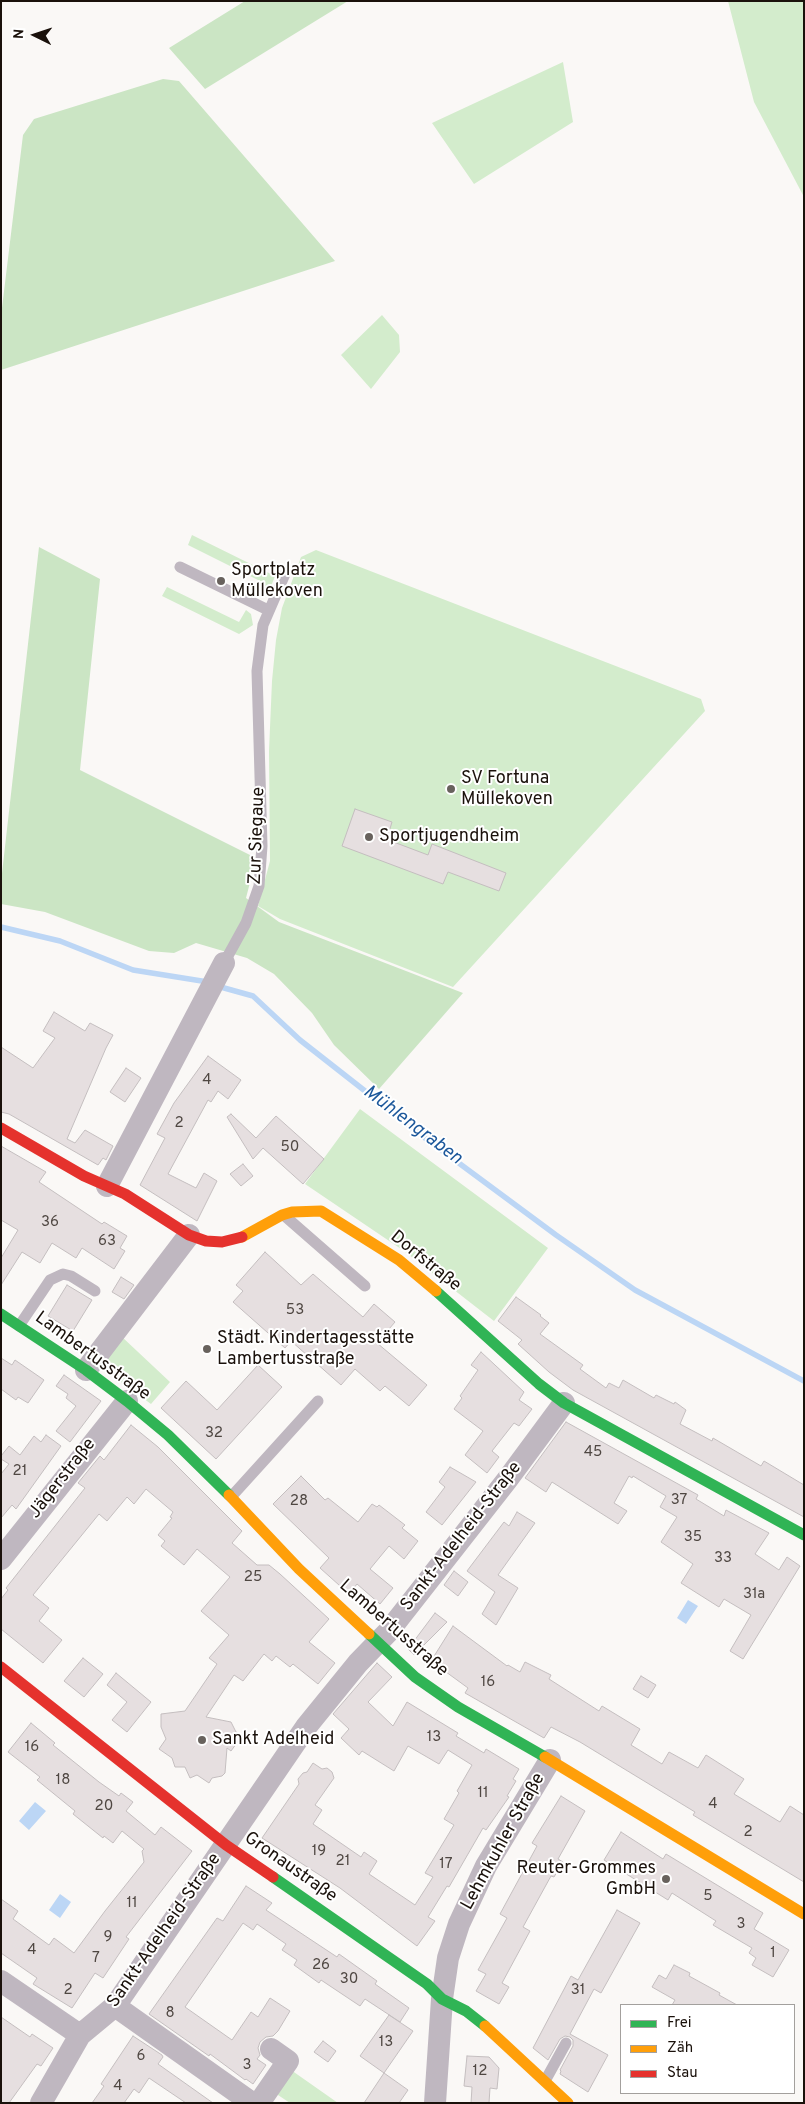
<!DOCTYPE html>
<html>
<head>
<meta charset="utf-8">
<style>
  body { margin:0 }
  #map { position:relative; width:805px; height:2104px; overflow:hidden; background:#faf8f6; font-family:Overpass,sans-serif }
  canvas { display:block }
  .frame { position:absolute; inset:0; border:2px solid #1a110b; pointer-events:none }
  .legend { position:absolute; left:620px; top:2004px; width:175px; height:90px; box-sizing:border-box; background:#fff; border:1px solid #a3a09d; margin:0; padding:6px 9px; list-style:none; font-size:15px; color:#1a110b }
  .legend li { display:flex; align-items:center; gap:10px; height:25px }
  .legend b { width:25px; border:1px solid #a3a09d }
  .north { position:absolute; left:10px; top:10px; width:50px; height:50px; -webkit-text-stroke:4px #fff; paint-order:stroke; rotate:274deg; font-size:14px; font-weight:700; line-height:20px; text-align:center; color:#1a110b }
  .north::after { content:''; display:block; margin:auto; width:18px; height:22px; background:#1a110b; clip-path:polygon(50% 0,100% 100%,50% 72%,0 100%) }
</style>
</head>
<body>
<div id="map">
<canvas width="805" height="2104"></canvas>
<div class="frame"></div>
<ul class="legend">
<li><b style="height:6px;background:#30b455"></b>Frei</li>
<li><b style="height:6px;background:#ff9f0a"></b>Zäh</li>
<li><b style="height:6px;background:#e5322d"></b>Stau</li>
</ul>
<div class="north">N</div>
</div>
<script>
const ctx = document.querySelector('canvas').getContext('2d');
ctx.lineJoin = 'round';
function fillPath(path, color) {
  ctx.fillStyle = color;
  ctx.fill(path, 'evenodd');
}
function shape(rows) {
  const path = new Path2D();
  for (const r of rows) {
    path.moveTo(r[0], r[1]);
    for (let i = 2; i < r.length; i += 2) path.lineTo(r[i], r[i + 1]);
  }
  return path;
}
function strokePath(path, color, width, dash) {
  ctx.strokeStyle = color;
  ctx.lineWidth = width;
  ctx.lineCap = dash ? 'butt' : 'round';
  ctx.setLineDash(dash || []);
  ctx.stroke(path);
}
function drawText(font, color, halo, rows, align = 'center') {
  ctx.font = font + ' Overpass,sans-serif';
  ctx.lineWidth = 4;
  ctx.setLineDash([]);
  ctx.textBaseline = 'middle';
  ctx.strokeStyle = halo;
  ctx.fillStyle = color;
  for (const [text, x, y, turn = 0] of rows) {
    ctx.save();
    ctx.translate(x, y);
    ctx.rotate((+turn || 0) * Math.PI / 180);
    ctx.textAlign = isNaN(turn) ? turn : align;
    if (halo) ctx.strokeText(text, 0, 0);
    ctx.fillText(text, 0, 0);
    ctx.restore();
  }
}
fillPath(shape([
  [728,1,804,1,804,197,754,102],
  [563,62,573,122,474,184,432,123],
  [382,315,399,335,400,352,371,389,341,355],
  [192,535,275,576,270,589,260,596,255,594,262,582,188,545],
  [316,550,701,699,705,711,453,987,280,919,258,906,270,861,269,751,272,681,276,640,282,608,301,557],
  [167,587,239,622,246,610,251,614,253,625,239,634,162,596],
  [360,1109,548,1248,494,1321,404,1251,305,1184],
  [121,1336,170,1382,151,1404,110,1374,107,1354],
  [291,2070,338,2103,290,2103,275,2093]
]), '#d3eccc');
fillPath(shape([
  [245,1,348,1,205,89,169,48],
  [163,79,179,81,335,261,1,370,1,316,23,135,34,119],
  [39,547,100,579,80,770,254,857,254,867,246,898,279,922,463,993,379,1089,334,1045,312,1013,274,974,247,958,196,943,174,953,149,951,45,912,1,904,1,882]
]), '#cbe5c4');
fillPath(shape([
  [688,1600,698,1606,686,1624,677,1618],
  [35,1802,46,1811,29,1830,19,1821],
  [60,1894,71,1902,60,1918,49,1910]
]), '#bcd6f5');
strokePath(shape([
  [1,927,60,941,133,970,208,982],
  [217,986,253,996,300,1040,425,1138,556,1235,635,1290,804,1381]
]), '#bcd6f5', 5.5);
const building = shape([
  [355,809,392,822,389,832,394,834,391,841,428,855,432,844,506,873,499,891,448,872,443,884,342,846,355,809],
  [54,1012,85,1031,90,1023,113,1035,106,1048,67,1139,75,1143,85,1130,113,1146,106,1160,103,1158,98,1165,9,1114,1,1112,1,1047,33,1068,55,1038,43,1031,54,1012],
  [208,1056,241,1080,228,1099,218,1091,211,1102,208,1100,168,1174,196,1188,204,1173,217,1181,197,1221,140,1185,165,1138,157,1134,174,1103,208,1056],
  [126,1068,141,1078,125,1102,110,1092,126,1068],
  [231,1114,256,1138,276,1116,324,1159,303,1184,263,1148,253,1159,227,1117,231,1114],
  [1,1146,46,1172,39,1182,102,1224,104,1222,127,1236,120,1248,125,1251,114,1269,82,1248,76,1258,52,1243,40,1263,22,1252,1,1285,1,1258,18,1230,1,1220,1,1146],
  [243,1164,253,1176,241,1186,230,1174,243,1164],
  [265,1252,301,1285,313,1274,363,1317,374,1304,395,1322,377,1343,427,1385,409,1406,385,1386,380,1391,355,1369,341,1385,291,1341,285,1348,233,1302,243,1291,236,1285,265,1252],
  [121,1277,134,1285,124,1299,112,1292,121,1277],
  [67,1285,92,1300,73,1331,48,1316,67,1285],
  [516,1297,541,1315,540,1316,549,1323,540,1334,583,1365,580,1369,606,1388,609,1383,619,1388,623,1380,654,1398,656,1395,674,1404,675,1402,686,1410,680,1424,712,1441,713,1438,761,1466,764,1461,804,1485,804,1517,573,1390,549,1372,518,1344,522,1340,498,1321,516,1297],
  [481,1352,524,1392,519,1400,532,1409,519,1426,514,1423,492,1451,499,1457,487,1473,465,1455,483,1431,454,1409,462,1398,460,1396,478,1370,471,1365,481,1352],
  [1,1358,12,1365,15,1360,44,1380,28,1403,18,1397,16,1400,1,1389,1,1358],
  [258,1365,282,1387,216,1459,161,1408,186,1381,217,1410,258,1365],
  [64,1375,101,1401,70,1442,56,1431,76,1406,66,1398,68,1394,56,1386,64,1375],
  [566,1422,698,1495,696,1499,724,1516,726,1510,769,1533,755,1554,779,1570,787,1557,800,1566,743,1659,730,1651,751,1615,724,1599,719,1607,681,1583,693,1564,661,1542,677,1517,660,1507,666,1496,633,1476,632,1478,629,1476,614,1503,627,1511,618,1524,552,1482,546,1492,525,1478,566,1422],
  [131,1425,158,1447,242,1531,232,1543,257,1565,269,1565,280,1574,329,1619,309,1642,335,1663,318,1684,293,1664,290,1667,276,1656,272,1661,264,1654,243,1681,234,1675,206,1717,231,1722,236,1732,242,1736,231,1751,227,1748,225,1773,222,1776,212,1778,209,1783,197,1775,190,1778,185,1767,175,1767,172,1758,159,1749,166,1739,161,1727,161,1714,185,1711,217,1664,209,1658,229,1635,201,1611,230,1577,197,1549,184,1565,161,1546,165,1541,158,1535,172,1518,170,1517,173,1512,146,1489,134,1504,127,1497,107,1521,99,1514,33,1595,49,1608,39,1621,62,1640,43,1663,1,1629,1,1599,8,1590,6,1588,85,1488,78,1483,100,1456,104,1460,131,1425],
  [46,1435,61,1446,16,1509,12,1505,1,1518,1,1474,9,1464,1,1459,1,1456,9,1446,20,1455,34,1436,41,1442,46,1435],
  [450,1467,476,1482,442,1525,426,1512,445,1487,439,1482,450,1467],
  [301,1476,325,1500,328,1498,358,1522,372,1504,377,1507,379,1505,405,1525,402,1528,418,1541,404,1559,389,1546,370,1569,393,1588,380,1604,357,1584,349,1594,320,1568,329,1558,273,1504,301,1476],
  [517,1512,535,1523,498,1575,518,1588,496,1625,482,1614,495,1592,467,1571,504,1522,509,1526,517,1512],
  [454,1571,468,1582,458,1596,444,1585,454,1571],
  [435,1613,447,1622,414,1655,408,1649,435,1613],
  [453,1626,507,1666,508,1665,520,1672,525,1662,551,1675,549,1679,599,1711,602,1706,640,1729,631,1745,662,1764,669,1752,698,1768,706,1755,744,1779,734,1794,780,1822,790,1806,804,1815,804,1882,693,1815,695,1812,580,1742,551,1727,544,1738,465,1693,468,1688,431,1661,453,1626],
  [83,1658,103,1674,84,1697,64,1681,83,1658],
  [377,1663,392,1677,368,1702,393,1726,407,1702,458,1733,456,1736,484,1753,486,1749,519,1769,513,1779,516,1781,507,1796,509,1797,486,1830,483,1828,449,1887,447,1886,428,1917,435,1921,417,1946,340,1888,262,1838,299,1784,298,1779,303,1773,307,1772,313,1763,322,1769,327,1768,332,1772,334,1778,315,1805,322,1810,313,1824,361,1857,364,1852,377,1861,369,1874,415,1905,433,1877,425,1873,454,1825,444,1819,459,1793,457,1791,472,1765,448,1750,439,1764,408,1746,394,1771,362,1751,359,1755,341,1738,349,1729,333,1714,377,1663],
  [116,1673,151,1702,127,1732,112,1720,127,1702,107,1685,116,1673],
  [641,1676,656,1685,648,1698,633,1689,641,1676],
  [31,1723,55,1743,53,1745,99,1782,119,1796,121,1793,133,1802,126,1811,155,1835,161,1827,192,1851,126,1937,129,1939,103,1978,95,1973,72,2008,33,1984,37,1978,1,1953,1,1899,18,1911,13,1919,49,1945,54,1938,74,1953,105,1911,144,1862,142,1851,144,1849,122,1831,113,1843,104,1836,103,1838,73,1814,75,1811,37,1780,40,1777,8,1752,31,1723],
  [561,1796,585,1811,558,1859,563,1862,554,1877,551,1876,523,1927,530,1931,502,1983,509,1987,499,2004,476,1991,486,1974,478,1970,507,1918,500,1914,537,1846,532,1843,561,1796],
  [621,1832,663,1859,666,1854,763,1913,754,1929,789,1950,773,1977,752,1965,756,1958,749,1953,752,1948,713,1925,716,1921,672,1893,668,1900,604,1860,621,1832],
  [246,1886,272,1903,266,1910,337,1957,339,1954,377,1981,375,1984,409,2008,400,2022,365,1999,360,2006,321,1980,319,1983,294,1965,297,1960,282,1950,286,1944,257,1924,253,1930,243,1923,185,2007,232,2040,251,2012,258,2017,270,1998,290,2011,278,2031,273,2036,266,2037,260,2042,258,2048,260,2055,257,2059,266,2065,253,2084,246,2079,245,2080,210,2054,209,2056,149,2014,217,1918,223,1921,246,1886],
  [617,1910,640,1923,601,1993,594,1989,570,2034,608,2055,588,2092,560,2074,561,2071,560,2070,573,2046,573,2040,570,2037,565,2036,560,2039,548,2060,533,2048,571,1976,578,1980,617,1910],
  [674,1965,690,1973,689,1976,720,1993,719,1995,737,2005,672,2005,675,2000,652,1987,659,1975,666,1979,674,1965],
  [389,2015,413,2031,384,2073,360,2056,389,2015],
  [1,2017,30,2037,32,2034,53,2048,41,2066,37,2064,9,2103,1,2103,1,2017],
  [133,2036,162,2055,163,2057,158,2064,213,2103,186,2103,149,2078,139,2093,134,2089,124,2103,92,2103,104,2086,101,2084,133,2036],
  [323,2041,336,2051,328,2062,314,2052,323,2041],
  [467,2056,489,2057,499,2068,497,2089,490,2088,489,2103,471,2103,472,2087,464,2086,467,2056],
  [384,2073,408,2090,399,2103,364,2103,384,2073]
]);
fillPath(building, '#e6dfe0');
strokePath(building, '#c4bebf', 1);
strokePath(shape([
  [180,567,268,610],
  [224,963,246,923,259,886,262,846,257,671,263,625,285,574],
  [286,1217,365,1286],
  [19,1326,50,1280,63,1274,71,1276,95,1291],
  [231,1497,318,1401],
  [545,2081,566,2043]
]), '#bfb7c0', 11);
strokePath(shape([
  [107,1186,224,963],
  [86,1370,189,1235],
  [1,1559,127,1401],
  [1,1981,80,2035],
  [115,2006,252,2103],
  [41,2103,80,2035,115,2006,306,1727,358,1663,388,1632,507,1480,564,1403],
  [259,2103,288,2061,271,2049],
  [435,2103,442,1999,448,1958,459,1924,486,1866,550,1760]
]), '#bfb7c0', 22);
strokePath(shape([
  [436,1291,539,1384,564,1403,804,1535],
  [1,1314,86,1370,127,1401,168,1435,229,1495],
  [369,1634,415,1677,458,1707,545,1757],
  [273,1877,427,1984,442,1999,466,2011,485,2026]
]), '#30b455', 11);
strokePath(shape([
  [242,1237,282,1215,292,1212,321,1211,399,1260,436,1291],
  [229,1495,299,1569,369,1634],
  [545,1757,804,1914],
  [485,2026,568,2103]
]), '#ff9f0a', 11);
strokePath(shape([
  [1,1128,84,1176,125,1194,189,1235,206,1241,222,1242,242,1237],
  [1,1667,226,1845,273,1877]
]), '#e5322d', 11);
for (const [x, y, r, color] of [
  [221,581,5,"#68625d"],
  [451,789,5,"#68625d"],
  [369,837,5,"#68625d"],
  [207,1349,5,"#68625d"],
  [202,1740,5,"#68625d"],
  [666,1879,5,"#68625d"]
]) {
  const dot = new Path2D();
  dot.arc(x, y, r, 0, 2 * Math.PI);
  ctx.fillStyle = color;
  ctx.fill(dot);
  strokePath(dot, '#fff', 2);
}
drawText('15px', '#4f4742', null, [
  ["4",207,1081],
  ["2",179,1124],
  ["50",290,1148],
  ["36",50,1223],
  ["63",107,1242],
  ["53",295,1311],
  ["32",214,1434],
  ["45",593,1453],
  ["21",20,1472],
  ["37",679,1501],
  ["28",299,1502],
  ["35",693,1538],
  ["33",723,1559],
  ["25",253,1578],
  ["31a",754,1595],
  ["16",488,1683],
  ["13",434,1738],
  ["16",32,1748],
  ["18",63,1781],
  ["11",483,1794],
  ["4",713,1805],
  ["20",104,1807],
  ["2",748,1833],
  ["19",319,1852],
  ["21",343,1862],
  ["17",446,1865],
  ["5",708,1897],
  ["11",132,1904],
  ["3",741,1925],
  ["9",108,1938],
  ["4",32,1951],
  ["1",773,1954],
  ["7",96,1959],
  ["26",321,1966],
  ["30",349,1980],
  ["2",68,1991],
  ["31",578,1991],
  ["8",170,2014],
  ["13",386,2043],
  ["6",141,2057],
  ["3",247,2066],
  ["12",480,2072],
  ["4",118,2087]
]);
drawText('18px', '#1a110b', '#fff', [
  ["Sportplatz",231,571],
  ["Müllekoven",231,592],
  ["SV Fortuna",461,779],
  ["Müllekoven",461,800],
  ["Sportjugendheim",379,837],
  ["Städt. Kindertagesstätte",217,1339],
  ["Lambertusstraße",217,1360],
  ["Sankt Adelheid",212,1740],
  ["Reuter-Grommes",656,1869,"right"],
  ["GmbH",656,1890,"right"]
], 'left');
drawText('18px', '#1a110b', '#fff', [
  ["Zur Siegaue",258,836,-88],
  ["Dorfstraße",425,1262,39],
  ["Lambertusstraße",92,1357,36],
  ["Jägerstraße",63,1479,-52],
  ["Sankt-Adelheid-Straße",462,1537,-52],
  ["Lambertusstraße",393,1629,41],
  ["Lehmkuhler Straße",504,1842,-61],
  ["Gronaustraße",290,1868,35],
  ["Sankt-Adelheid-Straße",165,1931,-55]
]);
drawText('italic 19px', '#1d589b', '#fff', [
  ["Mühlengraben",412,1126,37]
]);
</script>
</body>
</html>
